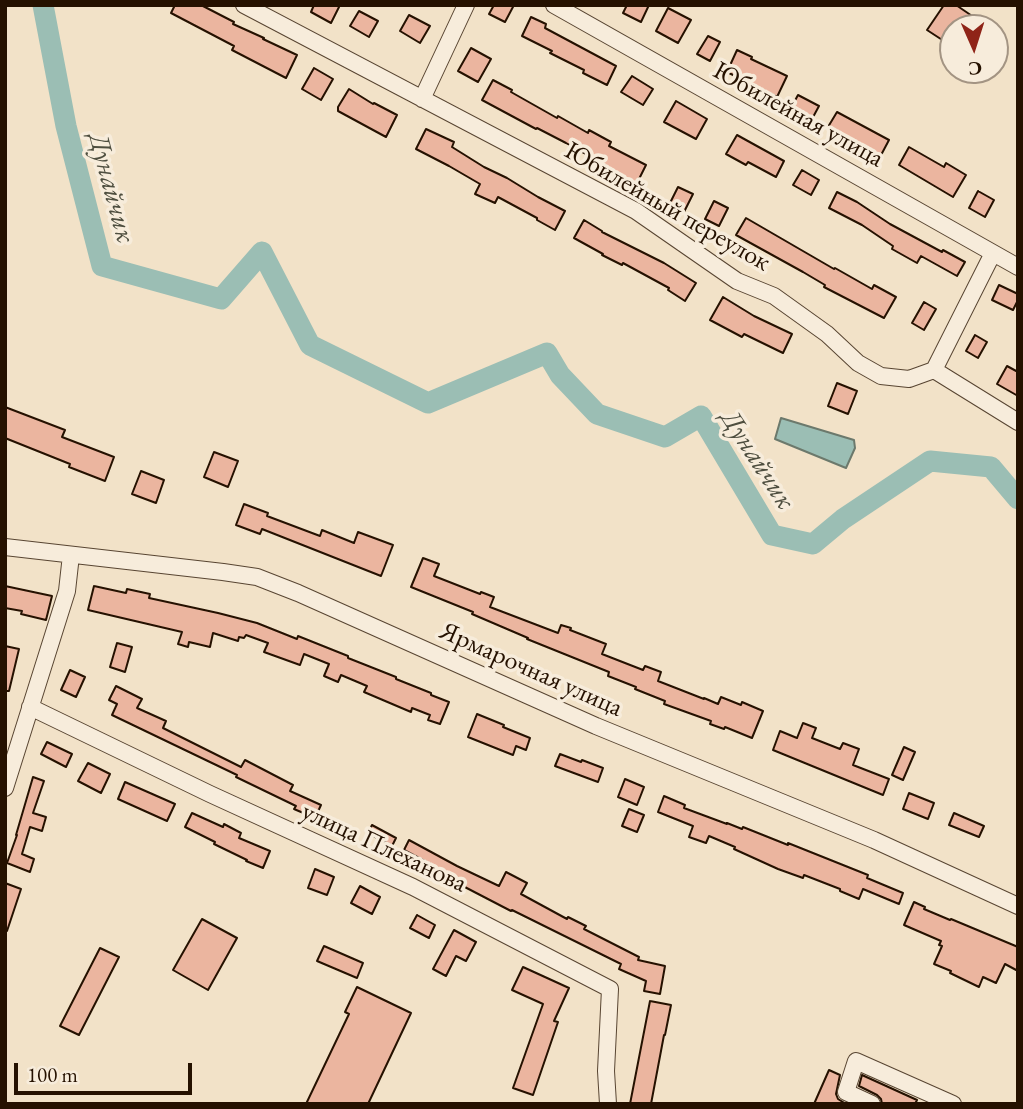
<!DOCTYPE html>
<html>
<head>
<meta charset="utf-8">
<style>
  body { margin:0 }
  #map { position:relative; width:1023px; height:1109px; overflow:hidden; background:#f2e2c8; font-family:"EB Garamond",serif }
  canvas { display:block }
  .frame { position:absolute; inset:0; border:7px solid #251100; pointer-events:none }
  .north { position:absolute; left:939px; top:14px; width:70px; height:70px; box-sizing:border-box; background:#f7ecdb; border:2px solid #a39483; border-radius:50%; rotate:177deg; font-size:19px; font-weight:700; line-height:28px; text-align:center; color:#251100 }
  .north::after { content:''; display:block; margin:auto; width:24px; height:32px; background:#8f2418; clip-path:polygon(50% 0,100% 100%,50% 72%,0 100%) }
  .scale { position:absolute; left:14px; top:1063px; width:178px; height:32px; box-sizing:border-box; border:4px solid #251100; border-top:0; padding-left:9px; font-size:21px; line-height:24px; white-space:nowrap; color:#251100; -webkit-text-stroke:5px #f7ecdb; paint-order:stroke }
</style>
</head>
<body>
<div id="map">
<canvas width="1023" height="1109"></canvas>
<div class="frame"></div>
<div class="north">С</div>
<div class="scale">100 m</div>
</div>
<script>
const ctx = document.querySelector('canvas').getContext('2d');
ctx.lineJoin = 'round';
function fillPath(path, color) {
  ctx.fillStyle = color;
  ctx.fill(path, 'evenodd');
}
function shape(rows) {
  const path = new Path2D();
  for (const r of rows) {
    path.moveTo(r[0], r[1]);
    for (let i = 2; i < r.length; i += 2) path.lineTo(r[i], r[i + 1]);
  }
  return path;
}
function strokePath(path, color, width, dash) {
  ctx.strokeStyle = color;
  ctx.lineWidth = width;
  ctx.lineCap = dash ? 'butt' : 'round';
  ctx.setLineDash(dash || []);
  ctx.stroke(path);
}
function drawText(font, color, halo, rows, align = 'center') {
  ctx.font = font + ' "EB Garamond",serif';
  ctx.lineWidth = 7;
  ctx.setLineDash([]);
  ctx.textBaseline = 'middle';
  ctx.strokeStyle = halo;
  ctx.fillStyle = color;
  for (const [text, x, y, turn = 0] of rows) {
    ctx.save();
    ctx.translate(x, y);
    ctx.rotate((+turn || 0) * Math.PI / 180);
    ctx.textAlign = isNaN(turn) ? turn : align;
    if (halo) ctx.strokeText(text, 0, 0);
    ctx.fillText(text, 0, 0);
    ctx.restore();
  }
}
const water = shape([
  [781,418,854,440,855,448,846,468,775,439,781,418]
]);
fillPath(water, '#9bbeb4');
strokePath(water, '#6c796c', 2);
strokePath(shape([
  [43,5,66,126,102,266,221,299,262,252,310,345,428,403,547,353,560,375,597,414,665,437,701,416,772,535,813,544,843,519,930,461,991,467,1018,499]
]), '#9bbeb4', 21);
const building = shape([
  [175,5,201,5,234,22,233,24,264,38,263,39,297,55,286,78,232,50,234,46,171,13,175,5],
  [314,5,340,5,331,23,311,12,314,5],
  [494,5,514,5,505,22,489,14,494,5],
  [627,5,649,5,641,22,623,13,627,5],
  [944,5,956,5,978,20,973,28,953,28,953,47,927,30,944,5],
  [668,8,691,20,678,43,656,31,668,8],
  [359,11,378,21,369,37,350,26,359,11],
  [409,15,430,26,420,43,400,31,409,15],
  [531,17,546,24,545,28,616,66,607,85,583,73,584,70,550,53,552,51,522,36,531,17],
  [708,36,720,42,710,61,697,54,708,36],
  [471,48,491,59,478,82,458,71,471,48],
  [737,50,752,57,751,59,787,76,777,97,727,72,737,50],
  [314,68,333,79,321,100,302,89,314,68],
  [632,76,653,89,643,105,621,92,632,76],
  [493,80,512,90,511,92,557,118,558,116,588,133,589,130,611,142,609,146,646,165,636,185,603,169,605,165,566,143,537,128,536,129,482,100,493,80],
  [349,89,373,104,374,103,397,115,386,137,338,111,338,107,349,89],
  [798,95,819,106,812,119,791,108,798,95],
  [676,101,707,119,696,139,664,122,676,101],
  [837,112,889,140,880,157,828,127,837,112],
  [426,129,454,142,452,147,484,167,507,178,538,197,565,211,555,230,537,220,537,218,498,197,495,203,475,194,480,184,449,166,416,149,426,129],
  [737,135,784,161,776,177,748,162,746,165,726,154,737,135],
  [909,147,944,167,946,163,966,175,953,197,899,165,909,147],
  [802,170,819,180,811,195,793,185,802,170],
  [678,187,693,194,684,212,669,205,678,187],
  [978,191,994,200,985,217,969,208,978,191],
  [837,192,857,202,890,224,942,252,943,250,965,262,957,276,921,256,917,263,892,249,893,246,862,225,829,208,837,192],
  [714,201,728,208,719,226,705,219,714,201],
  [746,218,834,269,835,268,872,289,874,285,896,297,884,318,824,287,825,285,803,272,736,235,746,218],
  [584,220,602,231,602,232,664,263,696,283,685,301,668,290,669,288,623,263,622,265,602,255,603,254,574,238,584,220],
  [999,285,1018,294,1018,300,1013,310,992,300,999,285],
  [723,297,754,316,792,334,783,353,744,334,742,337,710,320,723,297],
  [924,302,936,309,924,330,912,323,924,302],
  [975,335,987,342,978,358,966,351,975,335],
  [1007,366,1018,372,1018,396,997,384,1007,366],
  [837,383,857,391,848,414,828,406,837,383],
  [5,407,65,430,62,437,114,457,105,481,69,467,70,464,5,438,5,407],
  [214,452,238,461,228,487,204,477,214,452],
  [141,471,164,480,156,503,132,494,141,471],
  [244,504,268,513,267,516,320,536,322,530,354,543,358,532,393,545,381,576,262,529,260,534,236,525,244,504],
  [423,558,439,564,434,576,480,594,481,592,494,597,490,607,558,633,561,625,571,628,570,630,606,644,602,654,643,670,645,666,661,672,658,681,704,699,704,698,718,704,721,697,741,705,742,702,763,711,752,738,725,727,724,729,710,724,711,721,664,704,665,701,635,689,636,687,608,676,609,672,527,639,528,638,472,614,473,612,411,587,423,558],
  [5,586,52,596,46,620,21,614,22,611,5,608,5,586],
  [94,586,126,593,127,589,150,594,149,598,218,613,257,623,297,639,298,636,348,656,348,658,396,677,396,679,431,693,431,695,449,702,440,724,428,720,430,715,412,708,411,712,364,692,367,686,341,675,338,682,324,676,329,664,304,654,300,665,264,652,268,643,246,635,244,638,239,637,238,641,213,633,210,647,189,642,188,647,178,644,182,632,88,610,94,586],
  [117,643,132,647,125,672,110,667,117,643],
  [5,646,19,649,9,691,5,691,5,646],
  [70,670,85,677,76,697,61,690,70,670],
  [116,686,142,699,137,708,166,721,163,728,241,767,245,760,293,785,290,791,321,805,315,818,294,809,296,806,236,777,237,775,112,715,117,704,109,700,116,686],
  [477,714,504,725,503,727,530,738,526,750,516,746,513,755,468,737,477,714],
  [803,723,816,728,812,738,840,749,843,743,859,749,853,765,889,779,883,795,773,750,780,731,797,738,803,723],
  [47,742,72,754,66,767,41,754,47,742],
  [904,747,915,752,903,780,892,775,904,747],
  [560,754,581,762,582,760,603,768,598,782,555,766,560,754],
  [88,763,110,774,101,793,78,781,88,763],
  [33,777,44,781,33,813,46,817,42,831,30,827,22,854,34,859,30,872,7,863,17,835,16,835,33,777],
  [625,779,644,787,637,805,618,797,625,779],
  [125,782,175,804,167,821,118,799,125,782],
  [909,793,934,803,928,819,903,809,909,793],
  [664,796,685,805,684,808,727,824,727,823,742,829,743,827,788,845,788,843,868,875,867,878,903,893,899,904,863,889,859,899,840,891,840,889,804,875,803,878,778,869,734,849,735,847,709,836,706,843,689,837,693,826,658,812,664,796],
  [629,809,644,815,637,832,622,826,629,809],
  [192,813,223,827,224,824,241,833,239,838,270,851,263,868,246,861,247,860,214,844,215,842,185,827,192,813],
  [954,813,984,826,979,837,949,825,954,813],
  [372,825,396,838,392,846,368,833,372,825],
  [409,840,457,866,499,886,506,872,527,883,521,894,567,919,568,917,586,926,584,929,639,957,638,960,665,966,660,994,644,991,646,981,619,969,621,964,512,910,511,911,432,870,434,866,404,850,409,840],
  [315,869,334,877,327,895,308,888,315,869],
  [5,883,21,889,7,931,5,931,5,883],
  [360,886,380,897,372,914,351,903,360,886],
  [914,902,925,907,924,909,950,920,951,919,1018,947,1018,971,1005,964,996,983,983,977,979,987,950,973,951,971,934,964,942,946,939,945,941,941,904,925,914,902],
  [417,915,435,925,429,938,410,928,417,915],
  [202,919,237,938,208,990,173,970,202,919],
  [454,930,476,942,466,961,456,956,446,976,433,969,454,930],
  [324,946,363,963,357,978,317,961,324,946],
  [100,948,119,957,79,1035,60,1026,100,948],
  [523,967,569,988,554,1021,558,1022,533,1095,513,1088,543,1004,512,990,523,967],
  [357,987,411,1013,368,1104,306,1104,349,1014,345,1012,357,987],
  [650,1001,671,1005,665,1035,664,1035,651,1104,630,1104,650,1001],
  [829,1070,840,1075,836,1094,838,1099,846,1104,814,1104,829,1070],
  [862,1075,917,1100,915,1104,882,1104,881,1099,877,1095,859,1086,862,1075]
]);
fillPath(building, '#ebb59f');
strokePath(building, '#251100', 2);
const minor = shape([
  [244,5,636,211,737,281,774,296,827,334,858,363,881,376,909,379,934,370,1018,422],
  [554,5,1018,267],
  [422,99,466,5],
  [934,370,993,253],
  [5,547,223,572,257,577,298,593,596,726,874,840,1018,906],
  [30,707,210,794,413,887,610,989,606,1071,608,1104],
  [5,788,67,591,71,555],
  [872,1104,846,1092,856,1061,953,1104]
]);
strokePath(minor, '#584532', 18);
strokePath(minor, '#f7ecdb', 16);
drawText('26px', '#251100', '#f7ecdb', [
  ["Юбилейная улица",798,115,29],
  ["Юбилейный переулок",667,207,30],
  ["Ярмарочная улица",531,670,24],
  ["улица Плеханова",384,848,25]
]);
drawText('italic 28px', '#4e4e3f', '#f7ecdb', [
  ["Дунайчик",111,188,75],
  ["Дунайчик",757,460,57]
]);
</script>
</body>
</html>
